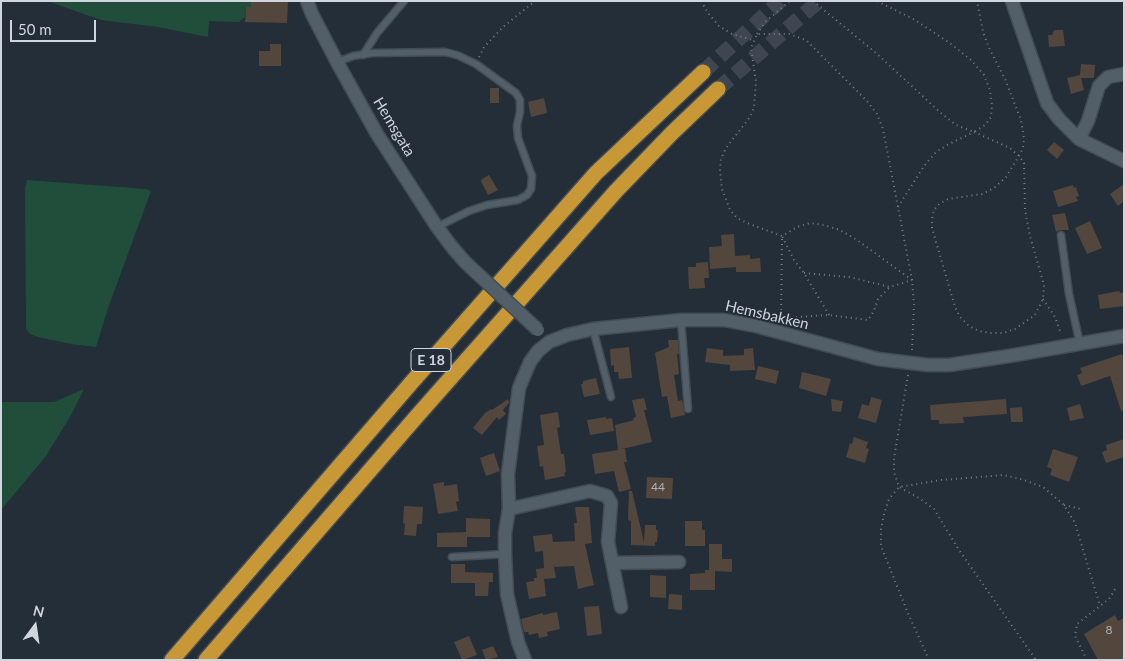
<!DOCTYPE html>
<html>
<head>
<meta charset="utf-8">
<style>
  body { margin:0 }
  #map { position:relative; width:1125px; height:661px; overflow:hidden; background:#242e38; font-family:Lato,sans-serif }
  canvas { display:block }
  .frame { position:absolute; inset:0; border:2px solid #cfd6dd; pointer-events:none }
  .north { position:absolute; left:10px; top:601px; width:50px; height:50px; -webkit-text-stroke:4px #242e38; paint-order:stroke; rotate:14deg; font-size:14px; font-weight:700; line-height:20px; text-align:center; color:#cfd6dd }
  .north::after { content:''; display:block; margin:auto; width:18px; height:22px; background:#cfd6dd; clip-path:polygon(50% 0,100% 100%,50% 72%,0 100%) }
  .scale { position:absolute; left:10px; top:20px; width:86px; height:22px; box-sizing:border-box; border:2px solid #cfd6dd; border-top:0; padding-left:6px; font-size:15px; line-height:18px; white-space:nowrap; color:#cfd6dd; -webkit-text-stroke:4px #242e38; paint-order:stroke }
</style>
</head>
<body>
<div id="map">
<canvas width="1125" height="661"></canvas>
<div class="frame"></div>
<div class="north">N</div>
<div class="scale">50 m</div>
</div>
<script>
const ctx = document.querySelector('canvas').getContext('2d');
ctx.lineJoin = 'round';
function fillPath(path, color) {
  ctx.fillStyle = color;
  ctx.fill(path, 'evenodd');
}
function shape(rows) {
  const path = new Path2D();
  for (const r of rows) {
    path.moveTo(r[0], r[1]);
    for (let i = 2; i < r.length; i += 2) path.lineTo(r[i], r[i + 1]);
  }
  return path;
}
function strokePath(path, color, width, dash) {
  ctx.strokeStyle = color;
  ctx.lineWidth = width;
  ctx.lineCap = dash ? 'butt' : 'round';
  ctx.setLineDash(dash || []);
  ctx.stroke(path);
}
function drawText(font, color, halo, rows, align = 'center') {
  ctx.font = font + ' Lato,sans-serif';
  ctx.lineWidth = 4;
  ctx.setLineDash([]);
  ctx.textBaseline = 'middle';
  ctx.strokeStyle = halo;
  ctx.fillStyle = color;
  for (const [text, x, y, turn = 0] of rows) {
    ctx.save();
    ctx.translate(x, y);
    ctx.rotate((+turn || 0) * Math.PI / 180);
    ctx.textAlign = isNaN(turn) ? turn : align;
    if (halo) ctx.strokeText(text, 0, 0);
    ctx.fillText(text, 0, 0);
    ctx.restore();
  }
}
fillPath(shape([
  [47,1,251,1,251,7,246,7,245,17,239,22,209,21,208,37,158,27,101,20],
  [27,180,146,189,151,191,108,308,96,347,71,344,38,337,30,334,26,329,25,189],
  [84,389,71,415,46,456,1,510,1,402,54,402]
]), '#204e3b');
fillPath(shape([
  [251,1,288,1,287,23,245,22,246,7,251,7],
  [1054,30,1063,30,1065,46,1049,47,1048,35,1052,35],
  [270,44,281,44,281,66,259,66,259,51,270,51],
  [1081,64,1095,65,1094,78,1081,78,1084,90,1071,94,1067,78,1080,75],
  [490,88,499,88,499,103,490,103],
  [544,98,547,113,531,117,528,102],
  [1054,142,1064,150,1057,159,1047,150],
  [489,175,498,190,488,195,481,181,482,179],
  [1124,184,1124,201,1118,206,1110,194],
  [1073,185,1074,188,1076,187,1079,196,1076,197,1078,201,1058,207,1053,191],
  [1065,213,1069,230,1060,230,1056,232,1052,215],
  [1090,221,1102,248,1087,254,1075,228],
  [734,234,735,256,750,255,750,259,760,258,761,272,736,272,736,267,710,269,709,247,722,246,721,235],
  [708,262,709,278,704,278,705,288,689,289,688,267,696,267,696,263],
  [1119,291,1120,293,1124,292,1124,306,1100,309,1098,295],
  [668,340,678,340,679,354,677,354,679,374,674,375,678,401,682,400,685,415,671,418,667,396,662,397,655,353,669,347],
  [629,347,632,378,619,379,618,372,614,372,614,365,611,366,610,349],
  [707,348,723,350,723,356,744,355,744,349,753,348,755,370,730,371,730,365,705,362],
  [1122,354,1124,360,1124,410,1121,411,1110,376,1081,386,1077,375,1082,373,1080,368],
  [758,366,779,371,776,384,755,379],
  [802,372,831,379,826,396,799,388],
  [596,378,600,394,584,397,581,384,583,384,583,381],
  [871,397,882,400,876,423,858,418,862,404,869,406],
  [644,398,647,410,644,410,652,442,622,449,625,449,627,462,624,462,631,489,619,492,614,471,595,474,592,454,618,450,615,425,634,420,633,418,636,417,632,400],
  [508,399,509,403,503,410,506,414,499,420,497,417,482,435,473,428,485,413,491,409,492,410],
  [831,399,843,401,841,412,832,411],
  [1006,399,1007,414,963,417,964,423,939,424,939,420,931,420,930,405],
  [1080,404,1084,418,1070,421,1067,408],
  [1022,407,1023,422,1011,422,1010,408],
  [558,412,560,427,557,428,561,454,564,454,566,472,564,473,565,476,545,480,543,466,540,467,537,446,544,445,540,415],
  [606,417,606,419,612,418,614,431,590,435,587,420],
  [854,437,868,442,866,448,869,449,865,463,846,457,850,443,852,444],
  [1124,439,1124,457,1106,463,1102,452,1107,450,1106,445],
  [1053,449,1078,457,1069,482,1050,475,1052,469,1047,467],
  [494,453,500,471,486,476,480,458],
  [647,477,673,478,672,499,646,498],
  [444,482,444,486,457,484,459,501,456,502,458,511,438,514,433,484],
  [629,491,632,491,644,542,645,525,656,525,656,530,658,530,657,542,655,542,655,546,631,545,631,521,628,520],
  [404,506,423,507,422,524,417,524,416,536,404,535,405,524,403,523],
  [575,507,589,507,592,543,585,544,594,585,578,589,574,566,554,567,556,578,544,579,546,596,529,599,526,582,534,581,534,578,537,578,536,569,544,568,543,551,535,552,533,536,552,534,553,542,575,541,574,523,577,523],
  [466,518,490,519,490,537,467,537,467,547,437,547,437,533,466,532],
  [685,521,702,521,702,530,705,530,705,546,685,546],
  [709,544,722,544,722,559,732,559,732,572,715,571,715,590,690,590,690,574,705,573,705,570,709,570],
  [451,564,465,564,465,572,493,573,493,582,489,582,488,596,475,596,475,583,451,583],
  [650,575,666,576,666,598,650,597],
  [669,594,682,595,682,610,668,609],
  [599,606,602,634,587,636,584,607],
  [557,612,560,629,547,632,548,636,539,638,538,633,529,635,528,632,524,632,521,619,543,613,543,615],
  [1115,615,1118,621,1124,618,1124,660,1098,660,1084,634],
  [469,636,477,655,462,660,454,642],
  [493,646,498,657,486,660,482,650]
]), '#53463d');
strokePath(shape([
  [703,72,780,1],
  [718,89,819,1]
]), '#3e4751', 15, [15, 8]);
const lane = shape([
  [363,55,377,33,404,1],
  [337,62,353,56,372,53,445,52,457,55,476,64,516,93,520,100,520,112,517,125,518,138,532,176,531,189,527,195,518,200,487,205,469,211,437,227],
  [1061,235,1069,294,1080,344],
  [681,320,688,409],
  [593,329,611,397],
  [452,557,505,554]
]);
const street = shape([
  [307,1,312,14,337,62,377,134,437,227,452,247,465,262],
  [1012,1,1047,103,1059,119,1079,139,1124,161],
  [1079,139,1088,121,1099,86,1108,77,1124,74],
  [509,509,590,491,607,496,611,503,608,542,621,607],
  [613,563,679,562],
  [525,660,518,642,507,594,505,554,505,533,509,509,508,474,519,388,530,362,538,351,549,342,567,335,593,329,681,320,724,320,756,326,878,359,928,365,949,365,1009,356,1124,336]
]);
const highway = shape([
  [172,660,412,382,596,173,703,72],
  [206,660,417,416,616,191,672,133,718,89]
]);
strokePath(lane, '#434c54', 9);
strokePath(street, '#434c54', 15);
strokePath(highway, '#434c54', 18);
strokePath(shape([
  [701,1,708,13,719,26,732,34,753,40],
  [813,1,876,53,942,114,956,125,974,132,985,125,991,117,992,105,990,90,984,75,971,60,951,44,915,20,877,1],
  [757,34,766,21,790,1],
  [479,57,484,47,503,27,535,1],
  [898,207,924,166,936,152,949,144,974,132,1010,148,1019,156,1024,163,1025,210,1030,236,1044,285,1043,299,1035,315,1015,329,1003,333,990,333,979,331,969,326,960,317,955,307,932,228,932,219,934,210,939,204,948,199,982,194,994,188,1006,177,1019,156,1023,148,1024,139,1021,120,1005,79,989,48,983,32,977,1],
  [804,273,849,277,890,287,912,280],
  [1043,299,1055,317,1061,334],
  [781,318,829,315,868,320,874,311,878,299,890,287],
  [781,320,782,236,794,260,804,273,829,315],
  [912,350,914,305,912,280,883,129,877,114,866,100,806,40,789,34,757,34,751,48,756,82,754,107,750,117,726,148,721,159,720,170,722,189,730,210,737,218,747,223,782,236,797,227,810,223,824,225,840,230,857,240,912,280],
  [908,375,894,458,894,472,899,487,919,498,934,509,959,550,1036,660],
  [1064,505,1081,509],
  [929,660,907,611,881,546,881,529,884,514,889,499,899,487,941,480,1004,475,1024,480,1043,487,1064,505,1075,523,1100,606],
  [1087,660,1075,636,1077,624,1109,599,1117,586]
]), '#777f88', 2, [1, 4]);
strokePath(lane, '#525e68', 6);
strokePath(street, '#525e68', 12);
strokePath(highway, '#c99836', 15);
const streetBridge = shape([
  [465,262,538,330]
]);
strokePath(streetBridge, '#434c54', 15, []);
strokePath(streetBridge, '#525e68', 12);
drawText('12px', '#b0b2b5', null, [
  ["44",658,487],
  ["8",1109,630]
]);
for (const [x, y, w] of [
  [431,360,40]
]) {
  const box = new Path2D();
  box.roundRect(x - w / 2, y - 11.5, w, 23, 4);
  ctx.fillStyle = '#242e38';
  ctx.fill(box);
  strokePath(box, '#cfd6dd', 1);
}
drawText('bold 14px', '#cfd6dd', null, [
  ["E 18",431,360]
]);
drawText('15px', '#cfd6dd', '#242e38', [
  ["Hemsgata",394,127,59],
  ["Hemsbakken",767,315,13]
]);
</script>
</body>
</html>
